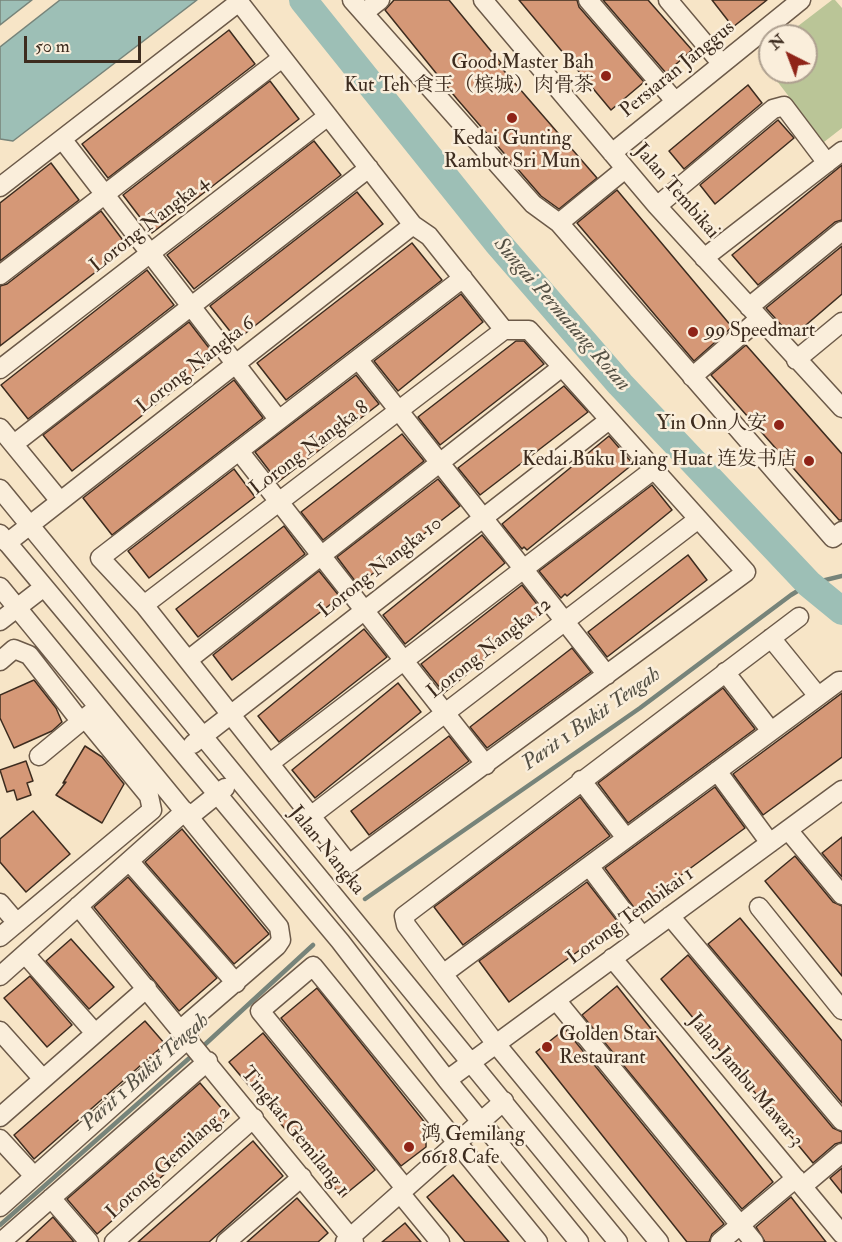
<!DOCTYPE html>
<html>
<head>
<meta charset="utf-8">
<style>
  body { margin:0 }
  #map { position:relative; width:842px; height:1242px; overflow:hidden; background:#f7e5c7; font-family:"IM FELL Double Pica",serif }
  canvas { display:block }
  .north { position:absolute; left:758px; top:24px; width:60px; height:60px; box-sizing:border-box; background:#faeedb; border:2px solid #aea090; border-radius:50%; rotate:318deg; font-size:16px; font-weight:700; line-height:24px; text-align:center; color:#3d2c1f }
  .north::after { content:''; display:block; margin:auto; width:21px; height:27px; background:#8f2418; clip-path:polygon(50% 0,100% 100%,50% 72%,0 100%) }
  .scale { position:absolute; left:24px; top:36px; width:117px; height:27px; box-sizing:border-box; border:3px solid #3d2c1f; border-top:0; padding-left:8px; font-size:18px; line-height:21px; white-space:nowrap; color:#3d2c1f; -webkit-text-stroke:4px #faeedb; paint-order:stroke }
</style>
</head>
<body>
<div id="map">
<canvas width="842" height="1242"></canvas>
<div class="north">N</div>
<div class="scale">50 m</div>
</div>
<script>
const ctx = document.querySelector('canvas').getContext('2d');
ctx.lineJoin = 'round';
function fillPath(path, color) {
  ctx.fillStyle = color;
  ctx.fill(path, 'evenodd');
}
function shape(rows) {
  const path = new Path2D();
  for (const r of rows) {
    path.moveTo(r[0], r[1]);
    for (let i = 2; i < r.length; i += 2) path.lineTo(r[i], r[i + 1]);
  }
  return path;
}
function strokePath(path, color, width, dash) {
  ctx.strokeStyle = color;
  ctx.lineWidth = width;
  ctx.lineCap = dash ? 'butt' : 'round';
  ctx.setLineDash(dash || []);
  ctx.stroke(path);
}
function drawText(font, color, halo, rows, align = 'center') {
  ctx.font = font + ' "IM FELL Double Pica","Noto Serif SC",serif';
  ctx.lineWidth = 5;
  ctx.setLineDash([]);
  ctx.textBaseline = 'middle';
  ctx.strokeStyle = halo;
  ctx.fillStyle = color;
  for (const [text, x, y, turn = 0] of rows) {
    ctx.save();
    ctx.translate(x, y);
    ctx.rotate((+turn || 0) * Math.PI / 180);
    ctx.textAlign = isNaN(turn) ? turn : align;
    if (halo) ctx.strokeText(text, 0, 0);
    ctx.fillText(text, 0, 0);
    ctx.restore();
  }
}
fillPath(shape([
  [832,0,835,0,842,8,842,128,824,142,770,72,806,72,806,36,785,36]
]), '#bac597');
const water = shape([
  [0,0,32,0,0,25,0,0],
  [60,0,197,0,13,141,0,139,0,47,60,0]
]);
fillPath(water, '#9dbfb6');
strokePath(water, '#77847a', 1.5);
strokePath(shape([
  [365,899,640,708,791,595,809,584,842,576],
  [200,1049,313,945],
  [0,1225,194,1054]
]), '#77847a', 4.5);
strokePath(shape([
  [303,0,497,242,620,384,809,584,842,611]
]), '#9dbfb6', 28);
const building = shape([
  [394,0,449,0,501,63,499,65,597,178,559,209,541,196,457,99,385,10,394,0],
  [519,0,577,0,579,7,644,82,611,110,519,0],
  [603,0,648,0,692,50,666,73,603,0],
  [712,0,767,0,733,27,712,0],
  [229,30,255,64,108,178,82,144,229,30],
  [270,81,299,119,152,233,123,195,270,81],
  [748,85,762,103,684,169,669,151,748,85],
  [778,120,794,138,715,204,700,185,778,120],
  [314,141,341,175,194,289,167,255,314,141],
  [51,163,79,200,0,261,0,203,51,163],
  [842,165,842,220,835,222,758,285,732,255,842,165],
  [617,190,732,327,694,361,577,223,617,190],
  [357,192,383,224,237,340,210,306,357,192],
  [101,211,128,247,0,346,0,286,7,284,101,211],
  [412,243,442,280,286,400,257,363,412,243],
  [842,246,842,294,792,337,766,308,842,246],
  [147,270,174,305,28,419,1,385,147,270],
  [461,294,483,322,398,391,374,361,461,294],
  [189,322,216,357,72,471,43,435,189,322],
  [516,341,524,341,544,364,440,445,418,417,516,341],
  [746,345,842,454,842,520,839,520,711,375,746,345],
  [356,375,379,404,278,482,255,452,356,375],
  [234,380,263,418,112,535,83,498,234,380],
  [564,386,588,412,480,495,458,468,564,386],
  [402,434,424,461,323,540,301,512,402,434],
  [609,436,633,464,527,550,524,547,522,549,502,524,609,436],
  [234,469,255,497,149,578,128,551,234,469],
  [438,479,460,506,358,585,337,557,438,479],
  [652,485,672,510,567,596,565,594,561,598,539,571,652,485],
  [284,526,305,554,198,637,176,609,284,526],
  [482,535,505,563,405,644,383,615,482,535],
  [688,555,707,580,607,657,588,632,688,555],
  [319,571,340,597,232,680,213,655,319,571],
  [522,585,543,612,444,693,421,664,522,585],
  [364,629,387,657,279,742,258,716,364,629],
  [572,648,591,672,487,748,470,727,572,648],
  [34,680,56,708,62,722,52,731,14,748,0,718,0,695,34,680],
  [398,683,421,712,315,798,292,770,398,683],
  [723,688,755,729,628,823,598,783,723,688],
  [842,693,842,757,763,815,733,774,842,693],
  [449,736,469,761,369,835,351,811,449,736],
  [85,746,102,757,124,784,102,823,56,795,66,782,63,783,85,746],
  [26,761,33,781,27,783,31,795,17,800,14,790,7,792,0,770,26,761],
  [715,787,745,828,635,909,605,868,715,787],
  [580,797,610,836,463,945,434,907,580,797],
  [33,811,70,854,26,892,0,862,0,839,33,811],
  [182,829,269,934,234,964,145,862,182,829],
  [842,837,842,877,822,853,842,837],
  [795,856,833,902,842,906,842,976,765,881,795,856],
  [128,877,217,978,179,1011,94,907,128,877],
  [587,882,618,922,509,1002,479,961,587,882],
  [740,918,842,1041,842,1103,708,944,740,918],
  [71,939,114,987,89,1009,46,961,71,939],
  [688,955,833,1128,842,1132,842,1142,835,1144,813,1163,661,979,688,955],
  [30,976,72,1025,47,1047,4,998,30,976],
  [617,986,773,1182,742,1209,582,1015,617,986],
  [317,988,426,1124,426,1147,401,1166,281,1018,317,988],
  [145,1021,165,1044,34,1159,14,1135,145,1021],
  [565,1029,724,1224,712,1234,709,1242,687,1242,536,1052,565,1029],
  [263,1033,375,1170,342,1197,229,1062,263,1033],
  [200,1083,229,1117,97,1234,67,1199,200,1083],
  [253,1141,283,1176,209,1242,138,1242,253,1141],
  [842,1168,842,1193,830,1178,842,1168],
  [453,1175,509,1242,465,1242,427,1197,453,1175],
  [791,1197,826,1242,765,1242,756,1227,791,1197],
  [297,1198,328,1233,318,1242,247,1242,297,1198],
  [53,1217,74,1242,26,1242,53,1217],
  [405,1223,421,1242,382,1242,405,1223]
]);
fillPath(building, '#d59877');
strokePath(building, '#3d2c1f', 1.5);
const minor = shape([
  [352,0,533,204,559,223,833,538,842,531],
  [483,0,657,206,842,408],
  [588,0,675,101],
  [668,0,721,63],
  [365,12,380,0],
  [62,139,278,419],
  [612,153,801,0],
  [0,187,239,2,413,225,429,236,504,330],
  [657,206,773,109,784,106,827,163],
  [559,223,625,169],
  [704,258,842,151],
  [0,275,282,58],
  [463,278,100,558,144,605,349,864,746,572,529,330,504,330],
  [749,307,842,231],
  [358,359,607,675],
  [796,360,842,322],
  [0,369,328,116],
  [692,377,759,319],
  [0,428,60,501],
  [14,444,369,168],
  [239,451,486,765],
  [0,489,618,1242],
  [0,534,340,941,447,1080,579,1242],
  [7,543,413,225],
  [0,587,279,927,281,940,277,946,181,1029],
  [144,605,504,330],
  [0,621,44,587],
  [771,638,818,696],
  [188,660,562,367],
  [0,661,14,649,29,655,81,722],
  [725,672,771,731],
  [193,744,609,420],
  [39,756,91,713],
  [270,763,653,470],
  [717,771,770,843],
  [581,780,626,838],
  [312,815,697,520],
  [189,817,225,788],
  [788,830,842,895],
  [129,861,236,983],
  [589,866,642,936],
  [0,903,17,923],
  [78,906,354,1242],
  [759,907,842,1010],
  [670,916,842,1121],
  [0,937,152,810,149,796,85,718],
  [25,954,95,1033],
  [612,958,842,1234],
  [443,974,839,681,842,681],
  [0,976,185,811],
  [556,1000,754,1242],
  [0,1031,43,1079],
  [447,1080,842,790],
  [0,1117,147,988],
  [0,1139,34,1176],
  [803,1186,842,1153],
  [405,1188,260,1011,313,966,538,1242],
  [400,1193,440,1242],
  [51,1198,89,1242],
  [0,1207,189,1038],
  [1,1242,208,1061],
  [114,1242,254,1118],
  [226,1242,302,1177],
  [345,1242,504,1101],
  [659,1242,496,1044,406,925,404,916,799,617],
  [720,1242,796,1178]
]);
strokePath(minor, '#6c5a49', 21);
strokePath(minor, '#faeedb', 18);
for (const [x, y, r, color] of [
  [606,76,6,"#8f2418"],
  [512,118,6,"#8f2418"],
  [693,332,6,"#8f2418"],
  [779,425,6,"#8f2418"],
  [809,461,6,"#8f2418"],
  [547,1047,6,"#8f2418"],
  [409,1147,6,"#8f2418"]
]) {
  const dot = new Path2D();
  dot.arc(x, y, r, 0, 2 * Math.PI);
  ctx.fillStyle = color;
  ctx.fill(dot);
  strokePath(dot, '#faeedb', 2);
}
drawText('20px', '#3d2c1f', '#faeedb', [
  ["Good Master Bah",594,64],
  ["Kut Teh 食王（槟城）肉骨茶",594,87],
  ["Kedai Gunting",512,140,"center"],
  ["Rambut Sri Mun",512,163,"center"],
  ["99 Speedmart",705,332,"left"],
  ["Yin Onn人安",767,425],
  ["Kedai Buku Liang Huat 连发书店",797,461],
  ["Golden Star",559,1036,"left"],
  ["Restaurant",559,1059,"left"],
  ["鸿 Gemilang",421,1136,"left"],
  ["6618 Cafe",421,1159,"left"]
], 'right');
drawText('20px', '#3d2c1f', '#faeedb', [
  ["Persiaran Janggus",678,70,-39],
  ["Jalan Tembikai",676,192,49],
  ["Lorong Nangka 4",150,225,-38],
  ["Lorong Nangka 6",196,366,-38],
  ["Lorong Nangka 8",310,449,-37],
  ["Lorong Nangka 10",381,568,-38],
  ["Lorong Nangka 12",490,649,-38],
  ["Jalan Nangka",326,851,51],
  ["Lorong Tembikai 1",631,917,-36],
  ["Jalan Jambu Mawar 3",745,1081,50],
  ["Tingkat Gemilang 1",294,1132,51],
  ["Lorong Gemilang 2",169,1163,-42]
]);
drawText('italic 21px', '#555145', '#faeedb', [
  ["Sungai Permatang Rotan",561,315,49],
  ["Parit 1 Bukit Tengah",592,720,-35],
  ["Parit 1 Bukit Tengah",146,1073,-42]
]);
</script>
</body>
</html>
